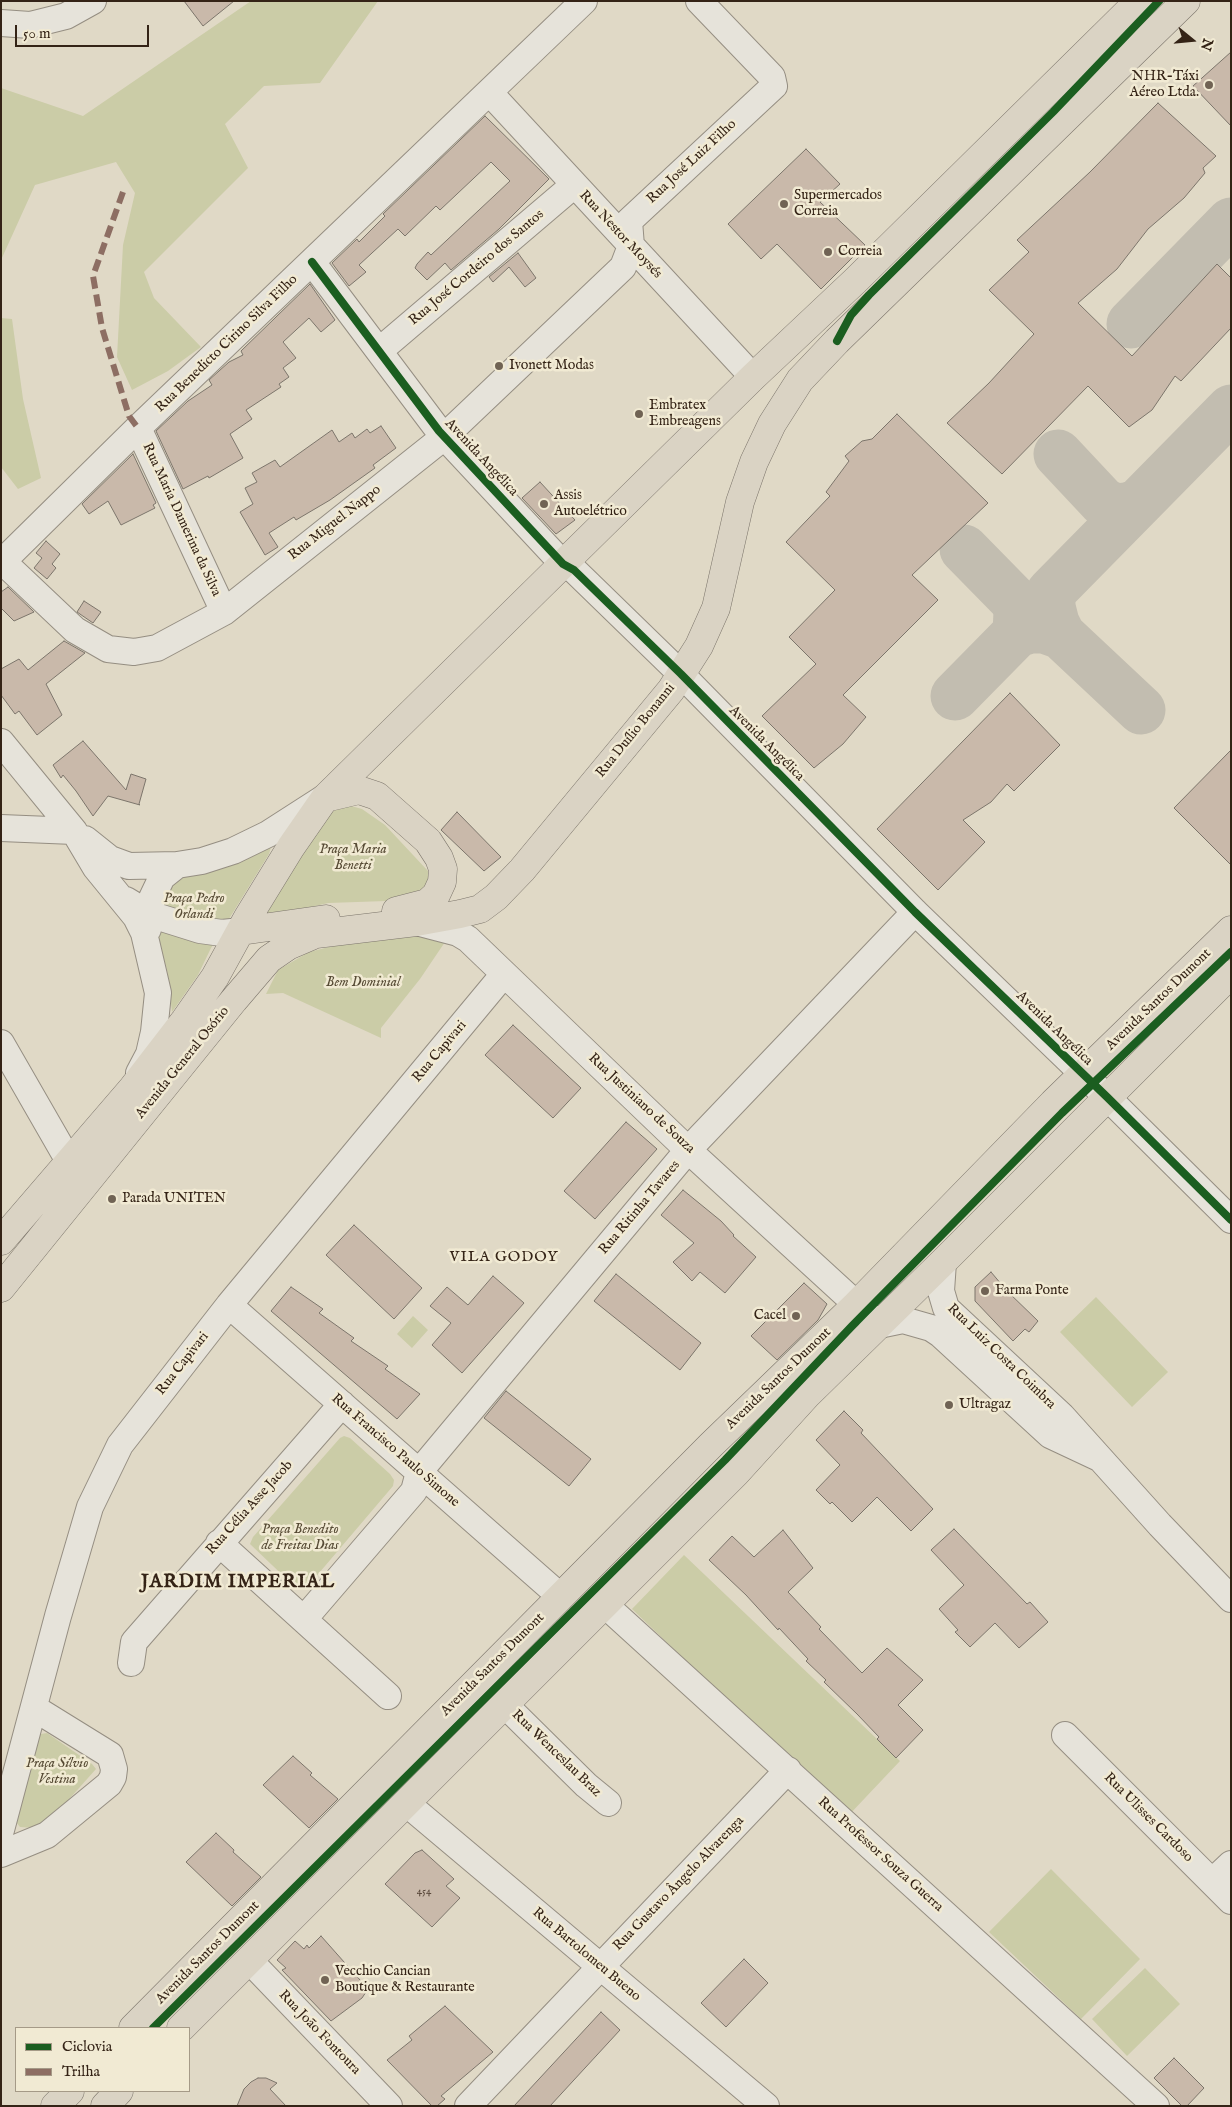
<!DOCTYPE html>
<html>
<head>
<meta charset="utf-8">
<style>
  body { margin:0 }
  #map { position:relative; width:1232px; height:2107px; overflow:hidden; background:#e0d9c6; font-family:"IM FELL English",serif }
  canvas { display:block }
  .frame { position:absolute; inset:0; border:2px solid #342316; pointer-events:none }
  .legend { position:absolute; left:15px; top:2027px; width:175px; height:65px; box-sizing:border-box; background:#f1ead3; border:1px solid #a59a87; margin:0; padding:6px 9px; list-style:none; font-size:15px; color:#342316 }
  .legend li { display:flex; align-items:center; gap:10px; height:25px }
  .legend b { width:25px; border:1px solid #a59a87 }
  .north { position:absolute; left:1167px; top:15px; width:50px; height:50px; -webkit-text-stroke:4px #f1ead3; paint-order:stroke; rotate:107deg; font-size:14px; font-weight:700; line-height:20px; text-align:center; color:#342316 }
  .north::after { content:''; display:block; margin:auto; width:18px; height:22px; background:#342316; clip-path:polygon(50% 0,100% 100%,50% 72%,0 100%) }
  .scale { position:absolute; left:15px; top:25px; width:134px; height:22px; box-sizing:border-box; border:2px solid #342316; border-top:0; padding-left:6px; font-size:15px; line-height:18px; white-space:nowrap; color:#342316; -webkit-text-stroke:4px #f1ead3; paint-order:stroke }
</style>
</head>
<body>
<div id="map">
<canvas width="1232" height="2107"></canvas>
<div class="frame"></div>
<ul class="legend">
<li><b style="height:6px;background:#1b5e20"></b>Ciclovia</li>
<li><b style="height:6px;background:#8d6e63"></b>Trilha</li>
</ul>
<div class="north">N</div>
<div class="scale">50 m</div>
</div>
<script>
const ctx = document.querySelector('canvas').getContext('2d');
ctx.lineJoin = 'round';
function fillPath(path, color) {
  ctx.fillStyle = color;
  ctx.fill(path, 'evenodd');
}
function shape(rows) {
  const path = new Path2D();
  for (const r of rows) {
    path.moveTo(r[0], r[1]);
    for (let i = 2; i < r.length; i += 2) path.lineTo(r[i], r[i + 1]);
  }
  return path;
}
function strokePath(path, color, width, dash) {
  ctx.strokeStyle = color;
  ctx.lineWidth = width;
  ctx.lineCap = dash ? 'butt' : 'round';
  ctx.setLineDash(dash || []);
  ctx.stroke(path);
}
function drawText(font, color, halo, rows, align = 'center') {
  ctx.font = font + ' "IM FELL English",serif';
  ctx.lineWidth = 5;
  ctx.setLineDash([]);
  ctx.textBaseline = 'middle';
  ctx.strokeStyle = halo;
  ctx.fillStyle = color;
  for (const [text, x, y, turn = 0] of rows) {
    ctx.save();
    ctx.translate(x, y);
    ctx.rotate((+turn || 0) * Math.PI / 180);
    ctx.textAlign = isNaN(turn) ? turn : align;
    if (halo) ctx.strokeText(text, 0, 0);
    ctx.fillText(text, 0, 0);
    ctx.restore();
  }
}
fillPath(shape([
  [251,1,378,1,320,83,264,86,225,124,248,168,144,272,154,298,201,347,168,371,132,390,117,357,123,245,135,193,116,162,35,185,1,260,1,88,83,116],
  [1,318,12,319,23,399,41,478,18,489,1,467],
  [344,804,362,809,385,825,428,871,428,885,415,900,328,903,264,918,307,844,332,812],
  [271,847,269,854,211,948,198,975,172,1012,167,970,156,933,166,879],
  [410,935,445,942,420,979,381,1028,381,1038,283,993,266,994,278,970,309,952,349,942],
  [1096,1297,1168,1372,1132,1407,1060,1332],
  [413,1316,428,1330,412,1348,397,1334],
  [344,1436,350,1438,390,1474,394,1480,393,1486,308,1586,303,1588,295,1587,250,1544,253,1537,340,1438],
  [684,1555,900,1761,848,1816,632,1609],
  [47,1733,92,1764,96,1769,46,1825,34,1828,20,1827,16,1822,36,1741,41,1734],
  [1051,1869,1140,1959,1081,2019,989,1932],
  [1145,1968,1180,2004,1127,2056,1092,2019]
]), '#cbcca7');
strokePath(shape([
  [1131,324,1231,222],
  [1058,454,1103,502,1115,508,1127,507,1136,504],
  [964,549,1015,601,1018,612,1017,633,1030,629,1044,629,1061,635,1055,623,1051,607,1051,592,1231,409],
  [1061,635,1141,710],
  [955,696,1017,633]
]), '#c2bdb0', 49);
const building = shape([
  [184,1,234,1,203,26,184,1],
  [1231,52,1231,126,1193,86,1231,52],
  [1158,103,1216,156,1203,168,1205,173,1184,198,1148,229,1117,269,1078,303,1132,356,1217,264,1231,278,1231,328,1181,381,1175,376,1152,410,1129,427,1088,386,1002,474,947,423,989,383,1034,334,989,290,1029,252,1017,240,1090,172,1158,103],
  [485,116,549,179,499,229,451,270,445,263,427,280,415,268,417,264,428,252,431,255,510,181,491,162,440,210,436,206,405,236,398,229,359,265,366,272,349,286,332,263,357,239,359,242,385,216,383,214,485,116],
  [806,149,840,184,820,202,865,245,821,289,777,244,761,259,728,224,806,149],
  [518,253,536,278,525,287,509,267,493,282,489,277,518,253],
  [310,284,335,320,321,332,309,318,283,342,296,358,283,368,289,377,279,384,281,387,246,410,252,419,230,434,243,458,209,478,208,476,183,489,156,431,188,401,212,385,209,380,229,362,243,355,241,351,310,284],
  [897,414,988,503,912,575,938,600,843,695,866,717,843,744,814,768,762,716,816,664,789,637,835,590,786,542,830,496,826,492,849,461,845,456,862,441,872,439,897,414],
  [381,426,396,448,373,465,375,468,330,500,296,520,294,517,269,533,278,547,265,555,240,512,253,504,245,488,257,482,252,473,275,460,280,467,332,430,339,442,352,433,355,438,367,429,370,433,381,426],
  [133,454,156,503,153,505,155,508,121,525,108,501,89,514,82,504,133,454],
  [540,482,575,520,556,534,522,498,540,482],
  [46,541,60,554,52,564,56,568,47,579,34,568,42,558,36,553,46,541],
  [8,587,34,612,14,621,1,608,1,592,8,587],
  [84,601,101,612,93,623,77,612,84,601],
  [64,641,85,653,46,684,62,715,37,735,19,711,15,714,1,695,1,669,19,659,28,670,64,641],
  [1010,693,1060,745,1014,791,1007,784,991,802,963,820,985,842,938,890,877,829,1010,693],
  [83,741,126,790,131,774,146,779,139,804,140,805,108,796,93,816,76,791,63,775,61,778,53,765,83,741],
  [1231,750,1231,865,1174,808,1231,750],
  [457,812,501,857,484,871,441,830,457,812],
  [513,1025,581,1088,553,1118,485,1055,513,1025],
  [626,1122,657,1149,595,1219,564,1191,626,1122],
  [683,1190,721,1221,734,1235,733,1236,756,1257,725,1293,700,1272,692,1281,673,1262,694,1243,661,1215,683,1190],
  [354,1225,422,1288,394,1319,326,1255,354,1225],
  [991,1272,1007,1291,1038,1321,1029,1332,1025,1329,1013,1341,975,1301,975,1287,991,1272],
  [616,1274,701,1343,680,1370,594,1301,616,1274],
  [493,1276,524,1303,462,1373,432,1345,451,1323,430,1306,447,1287,468,1305,493,1276],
  [804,1283,827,1304,818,1320,777,1360,751,1336,804,1283],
  [291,1287,323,1309,319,1313,354,1338,351,1341,388,1366,385,1369,420,1394,397,1419,271,1311,291,1287],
  [506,1391,591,1459,569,1486,484,1418,506,1391],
  [844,1411,863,1430,861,1433,933,1509,911,1531,877,1497,852,1522,832,1502,830,1504,816,1490,840,1465,816,1440,844,1411],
  [954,1529,1027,1604,1030,1602,1048,1622,1019,1648,995,1623,970,1647,955,1632,958,1630,939,1609,964,1585,931,1550,954,1529],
  [783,1530,813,1568,788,1592,821,1627,819,1629,862,1673,887,1648,923,1680,898,1705,923,1730,896,1758,877,1739,879,1737,857,1714,824,1682,826,1680,806,1661,808,1659,779,1628,778,1630,746,1595,709,1560,732,1536,754,1557,783,1530],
  [293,1756,312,1773,310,1775,338,1799,309,1828,263,1785,293,1756],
  [216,1833,234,1850,233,1852,261,1877,232,1906,186,1862,216,1833],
  [422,1850,454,1879,446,1886,460,1898,432,1927,385,1884,415,1853,422,1850],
  [321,1936,368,1989,362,1998,331,2021,282,1970,286,1968,277,1960,295,1941,304,1949,307,1945,309,1948,321,1936],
  [744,1959,768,1983,726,2027,701,2003,744,1959],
  [445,2006,493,2052,441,2096,445,2099,437,2106,432,2106,387,2060,412,2040,409,2036,445,2006],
  [601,2012,620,2030,550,2106,514,2106,601,2012],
  [1174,2058,1204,2088,1187,2106,1182,2106,1154,2078,1174,2058],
  [258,2078,266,2078,277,2083,270,2089,286,2106,237,2106,244,2089,251,2082,258,2078]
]);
fillPath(building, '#c9b9aa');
strokePath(building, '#7c756b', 1);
const minor = shape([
  [1,23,30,25,66,16,93,1],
  [489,92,753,377],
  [312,262,439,431,563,564,574,570,681,674,915,912,1107,1097,1231,1220],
  [379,351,574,185],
  [138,428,224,612],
  [1,560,75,630,108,649,134,652,157,648,224,612,444,437,623,267,631,246,629,221,774,86,772,77,699,1],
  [1,563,138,428,584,1],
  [1,742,74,831,96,868,136,917,144,933,158,993,154,1032,149,1054,139,1073],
  [1,828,74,831],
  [85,839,110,859,129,866,177,865,202,861,233,851,268,834,324,798],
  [126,900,149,914,200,930,222,933,241,931],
  [416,922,458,933,468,939,688,1150,879,1325,903,1320,931,1328,940,1334,1050,1435,1099,1458],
  [148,929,152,898,162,877,177,865],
  [1,1043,70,1163],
  [943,1262,941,1291,946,1308,1062,1416,1160,1525,1231,1599],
  [229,1305,561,1597],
  [219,1543,388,1696],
  [604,1604,1156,2106],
  [304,1619,414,1491,419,1472,688,1150,915,912],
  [131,1663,134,1642,342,1404],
  [505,1705,586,1785,608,1803],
  [1065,1735,1231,1901],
  [406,1803,766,2106],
  [1,1830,58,1616,90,1507,120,1445,229,1305,504,974],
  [1,1854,47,1835,109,1784,113,1777,114,1769,110,1755,34,1708],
  [1212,1882,1231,1864],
  [249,1960,389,2106],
  [468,2106,788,1770]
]);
const major = shape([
  [325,798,359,790,377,796,428,841,439,858,443,869,442,882,436,895,427,903,396,911],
  [241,931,326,919],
  [1,1241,131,1090,185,1020,215,977,248,917,291,847,325,798,753,377,855,281,1139,1],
  [1,1288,234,1000,269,959,288,946,316,934,416,922,460,914,480,909,496,897,522,870,671,690,699,646,716,608,740,502,754,462,772,424,800,380,837,341,1186,1],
  [133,2028,711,1445,856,1305,1053,1103,1231,930],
  [181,2028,736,1473,806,1396,943,1262,1231,974],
  [55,2106,70,2091],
  [105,2106,119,2091]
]);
strokePath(minor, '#958e82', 28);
strokePath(major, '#7c756b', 29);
strokePath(minor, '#e6e3da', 26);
strokePath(major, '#dad3c4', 28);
strokePath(shape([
  [123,192,93,276,102,328,129,416,138,428]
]), '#8d6e63', 6, [12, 6]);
strokePath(shape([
  [312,262,439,431,563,564,574,570,681,674,915,912,1107,1097,1231,1220],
  [837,341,851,315,869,295,1053,112,1159,1],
  [153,2028,725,1460,852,1326,1062,1113,1231,952]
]), '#1b5e20', 8);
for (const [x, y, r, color] of [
  [1209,85,5,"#706354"],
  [784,204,5,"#706354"],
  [828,252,5,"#706354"],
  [499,366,5,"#706354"],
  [639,414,5,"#706354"],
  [544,504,5,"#706354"],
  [112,1199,5,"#706354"],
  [985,1291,5,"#706354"],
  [796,1316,5,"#706354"],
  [949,1405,5,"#706354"],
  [325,1980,5,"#706354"]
]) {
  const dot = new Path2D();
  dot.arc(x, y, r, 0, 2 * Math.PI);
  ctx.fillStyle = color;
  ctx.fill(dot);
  strokePath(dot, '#f1ead3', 2);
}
drawText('11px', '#59483b', null, [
  ["454",424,1892]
]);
drawText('14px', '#342316', '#f1ead3', [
  ["NHR-Táxi",1199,77,"right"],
  ["Aéreo Ltda.",1199,93,"right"],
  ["Supermercados",794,196],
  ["Correia",794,212],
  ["Correia",838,252],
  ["Ivonett Modas",509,366],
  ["Embratex",649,406],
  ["Embreagens",649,422],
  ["Assis",554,496],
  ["Autoelétrico",554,512],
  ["Parada UNITEN",122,1199],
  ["Farma Ponte",995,1291],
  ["Cacel",786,1316,"right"],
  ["Ultragaz",959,1405],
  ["Vecchio Cancian",335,1972],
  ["Boutique & Restaurante",335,1988]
], 'left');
drawText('14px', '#342316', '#f1ead3', [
  ["Rua José Luiz Filho",692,162,-43],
  ["Rua Nestor Moysés",620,235,47],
  ["Rua José Cordeiro dos Santos",477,268,-40],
  ["Rua Benedicto Cirino Silva Filho",227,344,-44],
  ["Avenida Angélica",481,458,47],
  ["Rua Maria Damerina da Silva",181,520,65],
  ["Rua Miguel Nappo",335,523,-38],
  ["Rua Duílio Bonanni",636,731,-51],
  ["Avenida Angélica",766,744,45],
  ["Avenida Santos Dumont",1159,1000,-44],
  ["Avenida Angélica",1054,1029,44],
  ["Rua Capivari",440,1052,-50],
  ["Avenida General Osório",183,1063,-51],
  ["Rua Justiniano de Souza",641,1104,43],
  ["Rua Ritinha Tavares",640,1208,-50],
  ["Rua Luiz Costa Coimbra",1001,1357,44],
  ["Rua Capivari",183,1364,-52],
  ["Avenida Santos Dumont",779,1379,-44],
  ["Rua Francisco Paulo Simone",395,1451,41],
  ["Rua Célia Asse Jacob",250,1508,-48],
  ["Avenida Santos Dumont",493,1665,-45],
  ["Rua Wenceslau Braz",556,1754,44],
  ["Rua Ulisses Cardoso",1148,1818,45],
  ["Rua Professor Souza Guerra",880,1855,42],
  ["Rua Gustavo Ângelo Alvarenga",679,1884,-46],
  ["Avenida Santos Dumont",208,1953,-45],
  ["Rua Bartolomeu Bueno",586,1955,40],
  ["Rua João Fontoura",319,2033,46]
]);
drawText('italic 14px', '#564a34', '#f1ead3', [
  ["Praça Maria",353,850],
  ["Benetti",353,866],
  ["Praça Pedro",194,899],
  ["Orlandi",194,915],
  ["Bem Dominial",363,983],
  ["Praça Benedito",300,1530],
  ["de Freitas Dias",300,1546],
  ["Praça Sílvio",57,1764],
  ["Vestina",57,1780]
]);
ctx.letterSpacing = '1px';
drawText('15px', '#342316', '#f1ead3', [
  ["VILA GODOY",504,1258]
]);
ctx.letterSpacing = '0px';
ctx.letterSpacing = '1px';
drawText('bold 19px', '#342316', '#f1ead3', [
  ["JARDIM IMPERIAL",238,1583]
]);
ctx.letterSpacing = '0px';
</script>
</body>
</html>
